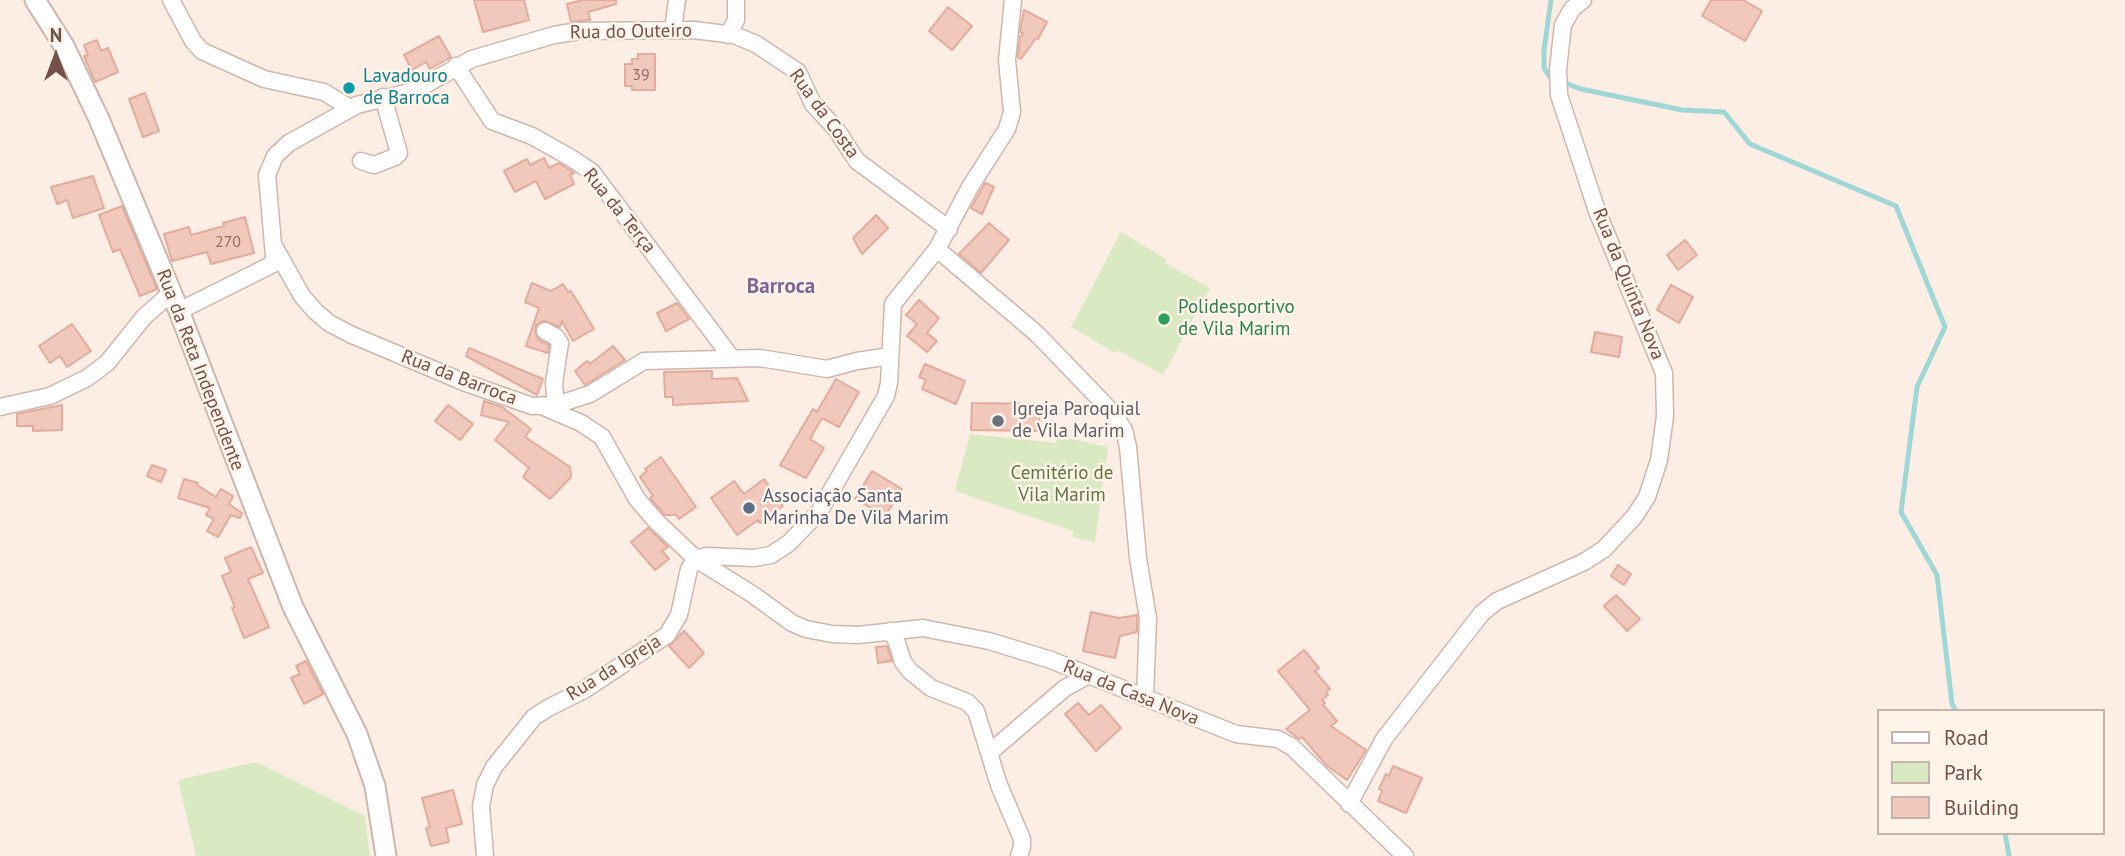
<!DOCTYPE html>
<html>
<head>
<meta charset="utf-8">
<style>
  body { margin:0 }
  #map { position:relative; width:2125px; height:856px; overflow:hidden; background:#fceee4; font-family:"PT Sans",sans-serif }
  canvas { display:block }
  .legend { position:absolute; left:1877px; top:709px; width:228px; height:126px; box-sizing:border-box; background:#fff3ea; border:2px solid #c7b2aa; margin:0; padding:9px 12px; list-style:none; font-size:21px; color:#74514a }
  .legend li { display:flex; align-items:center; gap:14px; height:35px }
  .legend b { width:35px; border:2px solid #c7b2aa }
  .north { position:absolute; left:21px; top:21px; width:70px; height:70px; -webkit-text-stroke:5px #fff3ea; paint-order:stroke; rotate:0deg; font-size:19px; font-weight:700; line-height:28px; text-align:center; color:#74514a }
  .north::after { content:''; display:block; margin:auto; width:24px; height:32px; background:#74514a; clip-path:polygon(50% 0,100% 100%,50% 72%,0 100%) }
</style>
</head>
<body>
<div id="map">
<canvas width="2125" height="856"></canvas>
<ul class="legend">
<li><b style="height:9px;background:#fff"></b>Road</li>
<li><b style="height:19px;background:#d9e9c2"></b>Park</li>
<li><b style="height:19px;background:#f1c8bc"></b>Building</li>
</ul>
<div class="north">N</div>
</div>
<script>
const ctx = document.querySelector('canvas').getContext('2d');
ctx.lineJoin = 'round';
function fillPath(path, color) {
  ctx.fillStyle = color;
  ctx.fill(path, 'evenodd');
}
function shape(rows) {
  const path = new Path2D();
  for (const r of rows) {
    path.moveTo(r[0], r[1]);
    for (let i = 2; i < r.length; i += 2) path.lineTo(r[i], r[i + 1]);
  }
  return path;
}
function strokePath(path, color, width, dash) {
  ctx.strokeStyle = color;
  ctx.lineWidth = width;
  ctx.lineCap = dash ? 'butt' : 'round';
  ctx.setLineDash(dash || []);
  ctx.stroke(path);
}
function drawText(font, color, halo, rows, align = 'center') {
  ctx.font = font + ' "PT Sans",sans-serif';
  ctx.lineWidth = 5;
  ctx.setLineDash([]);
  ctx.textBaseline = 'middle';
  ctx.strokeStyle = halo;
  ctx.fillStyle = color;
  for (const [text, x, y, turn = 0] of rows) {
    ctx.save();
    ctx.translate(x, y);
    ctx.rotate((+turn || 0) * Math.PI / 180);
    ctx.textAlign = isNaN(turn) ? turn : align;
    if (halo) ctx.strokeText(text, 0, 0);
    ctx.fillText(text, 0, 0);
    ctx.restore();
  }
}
fillPath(shape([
  [1121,232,1166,259,1165,263,1210,288,1163,375,1117,350,1115,353,1071,327],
  [970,434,1056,443,1058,436,1108,447,1095,542,1073,537,1073,531,955,491],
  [257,762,365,816,370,856,196,856,178,780]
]), '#d9e9c2');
strokePath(shape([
  [1551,0,1544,50,1544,68,1550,77,1581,89,1682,110,1724,112,1750,144,1896,206,1945,327,1917,387,1901,512,1937,575,1952,704,1956,711],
  [2005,833,2009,856]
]), '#9fd7d6', 5);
const building = shape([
  [474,0,524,0,529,20,483,32,474,0],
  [583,0,616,0,616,4,588,12,590,20,571,22,567,4,583,0],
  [1711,0,1743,0,1762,11,1745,41,1702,16,1711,0],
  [948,7,972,26,952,50,929,31,948,7],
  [1024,10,1047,22,1038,39,1036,38,1021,59,1018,57,1020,37,1023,33,1020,32,1024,10],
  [439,36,451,57,430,69,426,62,412,70,404,55,439,36],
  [97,40,101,51,108,48,118,72,95,82,84,56,88,55,84,45,97,40],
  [638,54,655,54,655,90,632,90,632,86,625,86,625,64,632,64,632,59,638,59,638,54],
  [145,93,159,131,143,137,129,99,145,93],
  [544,158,549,168,559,163,574,173,570,175,574,184,545,199,536,181,515,192,504,171,527,159,530,165,544,158],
  [93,176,104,208,73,218,67,200,57,204,51,187,93,176],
  [985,183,994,187,982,214,971,208,985,183],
  [122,206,157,289,140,296,120,249,113,252,99,215,122,206],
  [876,215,888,228,862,254,853,238,876,215],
  [245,217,254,253,211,264,207,252,172,261,164,234,189,227,191,235,224,226,223,223,245,217],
  [989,223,1009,240,981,273,959,254,989,223],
  [1685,240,1697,255,1678,270,1667,255,1685,240],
  [532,283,551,291,563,284,568,292,571,291,594,329,573,341,562,321,560,327,544,321,536,325,535,332,539,340,549,345,548,353,526,346,539,308,525,302,532,283],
  [1671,285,1693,297,1679,323,1657,310,1671,285],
  [919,300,939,318,927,333,937,341,927,352,907,336,917,324,906,315,919,300],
  [677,303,689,319,666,331,657,313,677,303],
  [72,324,91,351,67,367,60,356,50,363,39,346,72,324],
  [1595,332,1622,337,1619,357,1591,352,1595,332],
  [613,346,625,360,585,385,575,371,587,361,590,364,613,346],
  [469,348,543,379,537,395,466,356,469,348],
  [925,364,965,381,956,404,922,389,926,380,919,377,925,364],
  [712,371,712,379,737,378,748,401,673,405,673,397,665,397,664,372,712,371],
  [836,379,859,392,839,427,822,418,810,439,824,448,806,478,780,465,813,409,817,412,836,379],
  [484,401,502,407,531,429,525,437,570,467,571,477,550,499,523,477,529,468,495,440,509,422,481,415,484,401],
  [972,403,1040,404,1039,431,971,430,972,403],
  [62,405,62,430,33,431,33,426,17,426,17,414,62,405],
  [448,405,473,424,460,440,435,421,448,405],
  [661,457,696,507,679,519,676,515,665,515,663,513,650,498,653,496,640,477,647,471,645,469,661,457],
  [152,465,166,470,161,482,147,476,152,465],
  [872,471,902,489,885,516,855,499,872,471],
  [184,479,198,483,197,485,216,497,221,489,233,496,229,504,242,513,240,518,231,515,218,537,207,531,214,519,206,515,210,508,178,498,184,479],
  [764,479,783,506,760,523,758,520,737,535,711,498,734,481,744,494,764,479],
  [648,528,668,547,662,551,669,559,655,570,631,542,648,528],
  [251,547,263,573,248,579,269,627,244,638,232,608,235,607,222,576,231,572,225,558,251,547],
  [1618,565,1631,574,1624,585,1611,576,1618,565],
  [1616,595,1640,619,1627,631,1604,606,1616,595],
  [1091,612,1119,618,1137,615,1137,632,1120,636,1115,658,1083,651,1091,612],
  [684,631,704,653,689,668,669,646,684,631],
  [887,646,892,661,878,663,876,647,887,646],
  [1304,650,1319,668,1315,671,1330,689,1326,692,1328,695,1322,700,1325,703,1323,705,1337,721,1331,726,1366,750,1347,780,1327,766,1302,737,1299,739,1286,729,1310,710,1278,671,1304,650],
  [306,661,323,694,304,704,291,678,300,674,296,666,306,661],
  [1078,703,1089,715,1101,705,1121,728,1096,751,1065,714,1078,703],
  [1393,766,1422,778,1406,813,1378,801,1382,791,1379,789,1386,774,1389,776,1393,766],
  [453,790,462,824,446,828,449,842,431,846,426,828,430,827,422,798,453,790]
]);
fillPath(building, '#f1c8bc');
strokePath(building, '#e3ab9c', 2);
const minor = shape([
  [171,0,193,41,202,51,264,79,324,92,350,108],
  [673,30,677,0],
  [728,35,736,20,736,0],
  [456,66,492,121,532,136,571,158,592,172,731,357],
  [361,161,374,165,395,157,399,153,383,97],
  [275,248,302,296,315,311,329,323,352,335,466,383,532,406,556,405,590,394,644,361,760,358,827,369,857,361,890,356],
  [937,249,1037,334,1114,414,1124,430,1128,447,1138,558,1148,618,1145,698],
  [179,311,273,264,274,256,267,175,275,156,289,143,357,105,414,91,472,59,554,35,579,31,694,30,734,35,756,44,798,72,813,104,836,129,857,161,949,229],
  [545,331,556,337,560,343,554,383,556,405],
  [0,407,50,396,87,378,107,363,144,317,171,293],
  [544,407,581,423,602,437,637,499,655,520,696,559,752,594,792,623,806,629,832,634,858,635,923,628,989,641,1051,660,1236,734,1278,739,1292,747,1405,856],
  [890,631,896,640,903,662,910,671,931,688,967,702,976,711,999,785,1022,839,1022,847,1019,856],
  [989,753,1065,688,1089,675],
  [1349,804,1384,739,1482,613,1497,601,1584,562,1604,549,1634,517,1647,497,1659,460,1665,416,1664,373,1597,211,1559,95,1558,69,1563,25,1572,9,1583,0],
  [485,856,481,806,485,785,494,767,534,717,548,708,584,690,667,635,679,615,689,569,696,559,706,556,754,558,771,555,789,543,819,512,886,396,889,383,893,304,937,249,970,187,1007,129,1012,112,1007,60,1013,0]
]);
const tertiary = shape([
  [35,0,64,46,99,119,179,311,293,607,357,734,375,786,386,856]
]);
strokePath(minor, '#cfb6ad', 19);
strokePath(tertiary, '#cfb6ad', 23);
strokePath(minor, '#fff', 16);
strokePath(tertiary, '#fff', 19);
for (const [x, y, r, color] of [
  [349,88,7,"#0f9aa8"],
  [1164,319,7,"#2e9e5b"],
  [998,421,7,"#6b7280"],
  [749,508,7,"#5c6f8a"]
]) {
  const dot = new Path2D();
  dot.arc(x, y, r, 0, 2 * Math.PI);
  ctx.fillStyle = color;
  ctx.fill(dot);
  strokePath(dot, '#fff3ea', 2.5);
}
drawText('16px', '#936f66', null, [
  ["39",641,75],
  ["270",228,242]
]);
drawText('19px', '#74514a', '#fff3ea', [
  ["Rua do Outeiro",631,32,-1],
  ["Rua da Costa",824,114,54],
  ["Rua da Terça",619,211,51],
  ["Rua da Quinta Nova",1628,284,68],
  ["Rua da Reta Independente",200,370,69],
  ["Rua da Barroca",459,378,21],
  ["Rua da Igreja",614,668,-32],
  ["Rua da Casa Nova",1131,693,22]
]);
drawText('19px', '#0d838f', '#fff3ea', [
  ["Lavadouro",363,77],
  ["de Barroca",363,99]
], 'left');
drawText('19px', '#27864d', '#fff3ea', [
  ["Polidesportivo",1178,308],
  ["de Vila Marim",1178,330]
], 'left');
drawText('19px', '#5b616d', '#fff3ea', [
  ["Igreja Paroquial",1012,410],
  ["de Vila Marim",1012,432]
], 'left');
drawText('19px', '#5c7942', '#fff3ea', [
  ["Cemitério de",1062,474],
  ["Vila Marim",1062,496]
]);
drawText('19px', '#4e5e75', '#fff3ea', [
  ["Associação Santa",763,497],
  ["Marinha De Vila Marim",763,519]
], 'left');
drawText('bold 21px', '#7e6597', '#fff3ea', [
  ["Barroca",781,287]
]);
</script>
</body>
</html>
